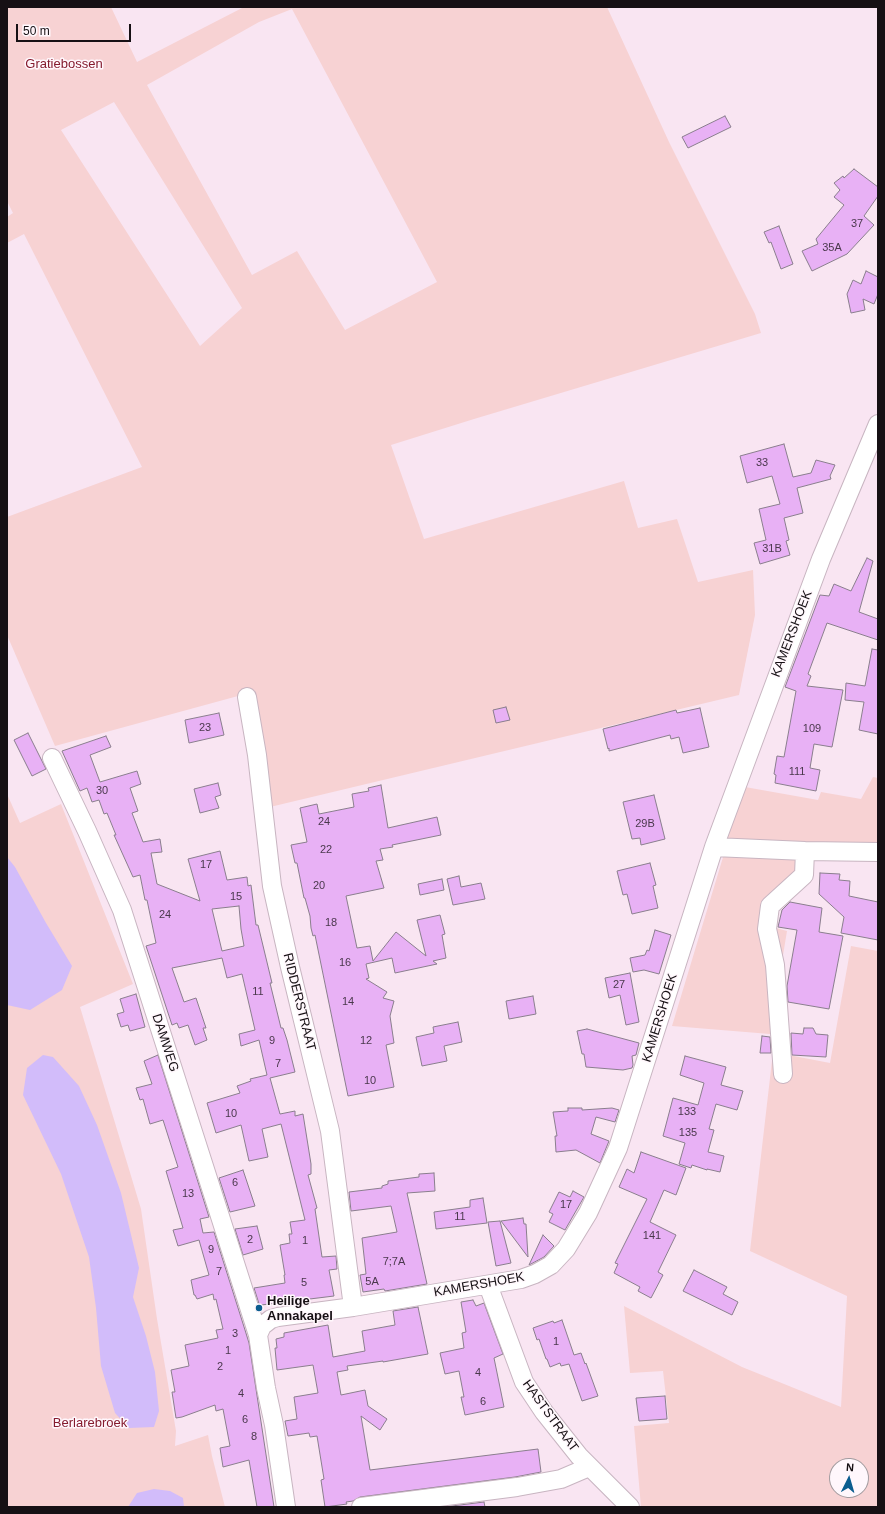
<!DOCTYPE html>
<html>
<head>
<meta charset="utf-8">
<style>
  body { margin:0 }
  #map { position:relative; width:885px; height:1514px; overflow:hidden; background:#f9e5f2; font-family:Arial,sans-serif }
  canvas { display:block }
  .frame { position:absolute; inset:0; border:8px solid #161014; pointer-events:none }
  .north { position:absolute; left:829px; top:1458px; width:40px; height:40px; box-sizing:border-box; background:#fff7fc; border:1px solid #a29b9f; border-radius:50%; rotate:5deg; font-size:11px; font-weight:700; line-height:16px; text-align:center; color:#161014 }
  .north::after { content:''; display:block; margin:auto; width:14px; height:18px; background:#0b5d8f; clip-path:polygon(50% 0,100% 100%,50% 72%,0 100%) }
  .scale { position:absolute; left:16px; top:24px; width:115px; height:18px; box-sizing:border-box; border:2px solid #161014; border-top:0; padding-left:5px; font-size:12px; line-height:14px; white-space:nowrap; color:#161014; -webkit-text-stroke:3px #fff7fc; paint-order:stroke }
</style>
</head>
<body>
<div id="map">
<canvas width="885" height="1514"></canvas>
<div class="frame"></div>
<div class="north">N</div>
<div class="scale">50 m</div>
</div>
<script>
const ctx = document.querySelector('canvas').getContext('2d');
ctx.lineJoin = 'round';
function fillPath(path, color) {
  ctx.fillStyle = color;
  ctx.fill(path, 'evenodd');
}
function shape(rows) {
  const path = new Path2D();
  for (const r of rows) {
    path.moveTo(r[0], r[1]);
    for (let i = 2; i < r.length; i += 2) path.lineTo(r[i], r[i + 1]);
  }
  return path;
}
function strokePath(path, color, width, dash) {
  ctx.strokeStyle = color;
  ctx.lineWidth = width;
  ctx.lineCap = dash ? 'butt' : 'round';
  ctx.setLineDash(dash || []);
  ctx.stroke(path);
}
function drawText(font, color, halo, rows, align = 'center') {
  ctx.font = font + ' Arial,sans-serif';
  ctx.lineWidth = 3;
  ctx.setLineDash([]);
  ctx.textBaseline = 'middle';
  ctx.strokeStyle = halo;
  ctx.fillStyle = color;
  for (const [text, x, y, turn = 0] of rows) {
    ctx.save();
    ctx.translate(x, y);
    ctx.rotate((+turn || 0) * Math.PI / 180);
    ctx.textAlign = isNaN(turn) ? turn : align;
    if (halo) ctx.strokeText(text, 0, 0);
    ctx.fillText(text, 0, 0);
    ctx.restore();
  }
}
fillPath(shape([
  [7,7,111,7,137,62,244,7,607,7,669,142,755,314,761,333,474,419,391,445,424,539,624,481,638,528,677,519,698,582,753,570,755,615,739,695,270,807,255,693,238,696,55,746,7,635,7,517,142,467,24,234,7,243,7,217,13,213,7,201],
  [292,9,437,282,345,330,297,251,252,275,147,85,259,22],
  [114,102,242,308,200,346,61,130],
  [873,777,878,778,878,846,724,842,745,787,818,800,821,792,861,799],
  [7,794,20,823,61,804,133,984,80,1007,141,1209,157,1319,176,1431,175,1446,208,1435,212,1456,225,1507,7,1507],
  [724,854,797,859,791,899,781,899,776,928,787,931,770,1034,672,1026],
  [851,946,878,951,878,1507,641,1507,634,1426,669,1423,663,1371,630,1373,624,1306,742,1367,841,1407,847,1296,750,1251,773,1052,830,1063],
  [837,1466,861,1466,861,1490,837,1490]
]), '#f7d2d3');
fillPath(shape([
  [7,857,15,867,46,923,72,966,62,990,30,1010,7,1005],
  [43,1055,53,1057,79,1086,97,1125,121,1193,139,1268,133,1297,146,1336,155,1372,159,1411,154,1427,129,1428,115,1413,101,1366,96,1308,89,1257,61,1174,23,1095,27,1068],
  [154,1489,170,1491,183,1498,184,1507,128,1507,137,1493]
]), '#d2bcfa');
const building = shape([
  [725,116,731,127,688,148,682,137,725,116],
  [854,169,878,187,878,196,864,216,874,225,847,254,812,271,802,251,818,244,816,239,844,205,834,197,840,190,834,183,843,176,844,178,854,169],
  [779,226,793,264,781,269,771,242,769,243,764,232,779,226],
  [866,271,878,277,878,294,874,304,863,299,865,310,851,313,847,294,853,280,861,284,866,271],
  [784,444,793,477,811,473,816,460,835,465,830,476,831,479,797,488,803,513,784,518,789,540,786,541,790,555,760,564,754,543,766,540,759,509,780,504,772,476,747,483,740,456,784,444],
  [867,558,873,561,859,612,878,619,878,640,827,623,808,674,811,676,807,686,843,690,832,747,814,744,810,768,820,770,816,791,775,783,776,775,774,774,777,756,784,757,796,691,785,687,820,595,829,596,834,584,851,591,867,558],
  [872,649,878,650,878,734,859,730,864,702,845,700,846,683,865,686,872,649],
  [506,707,510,720,496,723,493,710,506,707],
  [700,708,709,747,683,753,679,737,671,739,670,735,609,751,609,748,608,749,603,729,676,710,677,713,700,708],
  [219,713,224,735,189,743,185,720,219,713],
  [28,733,46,769,32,776,14,740,28,733],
  [106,736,111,747,90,755,100,782,137,771,141,784,130,788,138,811,132,813,143,842,160,839,162,852,151,853,157,884,200,901,188,859,220,851,227,880,247,877,248,886,251,885,256,925,258,925,272,983,270,983,281,1028,283,1028,287,1040,295,1072,270,1078,280,1114,295,1111,295,1116,303,1114,311,1164,311,1174,308,1175,317,1208,315,1209,322,1257,336,1256,337,1269,329,1270,334,1296,261,1305,261,1310,254,1288,285,1283,284,1275,285,1275,280,1245,290,1243,289,1234,292,1234,290,1222,305,1220,281,1124,262,1129,268,1157,249,1161,241,1125,216,1133,207,1103,240,1093,237,1086,251,1081,250,1079,267,1075,259,1040,241,1046,239,1034,255,1030,242,974,227,978,222,958,172,968,184,1002,196,998,206,1028,203,1028,207,1040,195,1045,188,1025,179,1028,177,1023,172,1025,146,946,156,943,147,900,145,900,140,875,133,877,114,835,116,835,107,813,104,814,99,800,92,802,87,788,80,791,62,751,106,736],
  [239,906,241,929,244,946,222,951,212,909,239,906],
  [218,783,221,795,215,797,219,808,200,813,194,789,218,783],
  [381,785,388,828,437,817,441,835,392,845,393,847,380,849,383,860,376,861,384,888,346,896,357,948,370,946,373,961,396,932,426,956,417,920,440,915,445,934,442,935,446,958,433,961,437,964,395,973,392,958,366,964,369,978,366,979,387,992,383,998,394,1001,390,1016,394,1043,386,1045,394,1087,348,1096,315,935,313,936,311,928,310,916,305,898,304,898,297,863,295,863,291,845,307,842,300,808,317,804,319,814,354,807,352,794,369,791,368,788,381,785],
  [654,795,665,839,641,845,640,838,632,839,623,802,654,795],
  [650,863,656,885,653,886,658,908,632,914,627,894,623,895,617,871,650,863],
  [820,873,840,874,839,880,850,881,849,896,878,902,878,940,841,933,844,917,819,894,820,873],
  [459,876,461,887,481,883,485,899,453,905,447,879,459,876],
  [442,879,444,890,420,895,418,884,442,879],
  [790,902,822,908,819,932,843,936,829,1009,788,1002,787,986,797,930,778,927,782,910,790,902],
  [655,930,671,935,659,974,644,970,633,972,630,958,645,955,647,950,649,951,655,930],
  [630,973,639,1022,626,1025,620,995,609,998,605,978,630,973],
  [136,994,145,1027,130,1031,128,1025,121,1027,117,1014,124,1012,120,999,136,994],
  [533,996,536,1014,509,1019,506,1001,533,996],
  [458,1022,462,1042,444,1046,447,1061,422,1066,416,1037,434,1033,433,1027,458,1022],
  [804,1028,813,1028,816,1034,828,1035,826,1057,792,1055,791,1033,803,1034,804,1028],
  [587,1029,639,1043,636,1055,632,1056,633,1065,632,1068,623,1070,586,1067,584,1054,582,1054,577,1031,587,1029],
  [762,1036,770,1037,771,1053,760,1053,762,1036],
  [158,1055,209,1217,200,1219,203,1233,214,1232,245,1330,249,1343,274,1507,257,1507,249,1460,223,1467,220,1448,230,1446,223,1409,216,1411,215,1405,182,1417,176,1418,172,1392,175,1392,171,1370,189,1366,185,1345,218,1338,216,1330,223,1329,216,1299,214,1300,213,1294,197,1299,195,1295,194,1295,191,1280,209,1275,199,1240,178,1246,173,1230,183,1228,166,1171,178,1167,163,1120,150,1124,143,1099,140,1100,136,1088,152,1084,144,1061,158,1055],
  [685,1056,726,1067,721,1085,743,1091,737,1110,716,1104,709,1129,714,1130,708,1152,724,1156,720,1172,707,1169,707,1170,692,1165,691,1168,679,1164,685,1143,663,1136,673,1098,698,1105,704,1083,680,1075,685,1056],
  [568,1108,582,1108,582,1110,612,1108,619,1110,615,1122,596,1117,591,1134,609,1141,600,1163,576,1150,556,1152,555,1136,557,1136,553,1112,568,1111,568,1108],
  [641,1152,686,1168,676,1195,664,1190,650,1222,676,1235,658,1272,663,1275,651,1298,638,1291,640,1287,614,1273,618,1264,615,1263,647,1199,619,1187,627,1169,634,1173,641,1152],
  [243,1170,255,1206,230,1212,219,1178,243,1170],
  [434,1173,435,1191,407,1193,427,1284,385,1291,384,1289,363,1292,360,1275,366,1274,362,1238,397,1232,391,1206,351,1211,349,1192,382,1188,382,1186,388,1184,388,1181,419,1177,419,1174,434,1173],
  [573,1191,584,1197,565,1230,549,1222,553,1214,549,1212,559,1192,570,1197,573,1191],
  [483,1198,487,1223,436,1229,434,1212,470,1207,470,1200,483,1198],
  [523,1218,524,1224,526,1224,528,1257,501,1221,523,1218],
  [500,1221,511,1263,496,1266,488,1222,500,1221],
  [257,1226,263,1249,243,1255,235,1229,257,1226],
  [543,1235,554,1246,544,1257,529,1265,543,1235],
  [694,1270,727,1287,723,1294,738,1302,732,1315,683,1291,694,1270],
  [473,1300,476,1306,484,1303,503,1354,494,1358,504,1407,465,1415,461,1397,464,1397,459,1371,445,1374,440,1353,464,1348,462,1333,466,1332,461,1302,473,1300],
  [418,1307,428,1354,383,1362,383,1361,347,1366,348,1370,337,1372,341,1395,365,1390,368,1406,387,1419,380,1430,361,1416,370,1470,538,1449,541,1472,515,1477,360,1497,353,1501,346,1502,347,1504,325,1507,321,1480,324,1479,317,1436,310,1437,309,1433,288,1436,285,1421,297,1419,294,1397,318,1393,313,1365,277,1370,275,1348,277,1348,276,1339,284,1337,284,1333,328,1325,333,1357,365,1351,362,1331,395,1325,393,1311,418,1307],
  [562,1320,574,1355,581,1353,585,1364,586,1363,598,1396,582,1401,569,1364,561,1366,560,1363,550,1367,547,1359,546,1359,539,1339,537,1340,533,1328,553,1321,554,1323,562,1320],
  [665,1396,667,1419,639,1421,636,1398,665,1396],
  [484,1502,485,1507,444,1507,484,1502]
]);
fillPath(building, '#e8b1f5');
strokePath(building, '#8a7e8d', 1);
const minor = shape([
  [247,697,257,755,272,886,290,967,330,1131,353,1307],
  [52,758,87,831,122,910,258,1335],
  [714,847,805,851,878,852],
  [783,1074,775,965,767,929,770,906,804,875,805,851],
  [488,1285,524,1382,544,1412,579,1456,630,1507],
  [286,1507,274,1425,266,1388,258,1335,262,1326,271,1319,278,1317,353,1307,521,1279,535,1274,551,1265,566,1249,588,1213,618,1148,714,847,821,559,878,424],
  [361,1507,517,1487,561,1479,589,1467]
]);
strokePath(minor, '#c8b5c1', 20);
strokePath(minor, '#fff', 18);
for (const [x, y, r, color] of [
  [259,1308,4,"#0b5d8f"]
]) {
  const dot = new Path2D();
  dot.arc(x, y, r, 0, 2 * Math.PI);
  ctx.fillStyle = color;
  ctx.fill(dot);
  strokePath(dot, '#fff7fc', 1.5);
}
drawText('11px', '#4a384c', null, [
  ["37",857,224],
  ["35A",832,248],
  ["33",762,463],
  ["31B",772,549],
  ["23",205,728],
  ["109",812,729],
  ["111",797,772],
  ["30",102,791],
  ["24",324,822],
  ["29B",645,824],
  ["22",326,850],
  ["17",206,865],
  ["20",319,886],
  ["15",236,897],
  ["24",165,915],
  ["18",331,923],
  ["16",345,963],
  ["27",619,985],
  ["11",258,992],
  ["14",348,1002],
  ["9",272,1041],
  ["12",366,1041],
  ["7",278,1064],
  ["10",370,1081],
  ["133",687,1112],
  ["10",231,1114],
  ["135",688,1133],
  ["6",235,1183],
  ["13",188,1194],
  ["17",566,1205],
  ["11",460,1217],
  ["141",652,1236],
  ["2",250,1240],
  ["1",305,1241],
  ["9",211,1250],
  ["7;7A",394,1262],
  ["7",219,1272],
  ["5A",372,1282],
  ["5",304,1283],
  ["3",235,1334],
  ["1",556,1342],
  ["1",228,1351],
  ["2",220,1367],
  ["4",478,1373],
  ["4",241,1394],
  ["6",483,1402],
  ["6",245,1420],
  ["8",254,1437]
]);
drawText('13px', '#851b2e', '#fff7fc', [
  ["Gratiebossen",64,64],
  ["Berlarebroek",90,1423]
]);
drawText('13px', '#161014', '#fff7fc', [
  ["KAMERSHOEK",792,634,-69],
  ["RIDDERSTRAAT",299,1002,76],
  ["KAMERSHOEK",660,1018,-73],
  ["DAMWEG",165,1043,72],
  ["KAMERSHOEK",479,1285,-10],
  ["HASTSTRAAT",550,1416,54]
]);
drawText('bold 13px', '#161014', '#fff7fc', [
  ["Heilige",267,1301],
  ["Annakapel",267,1316]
], 'left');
</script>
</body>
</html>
